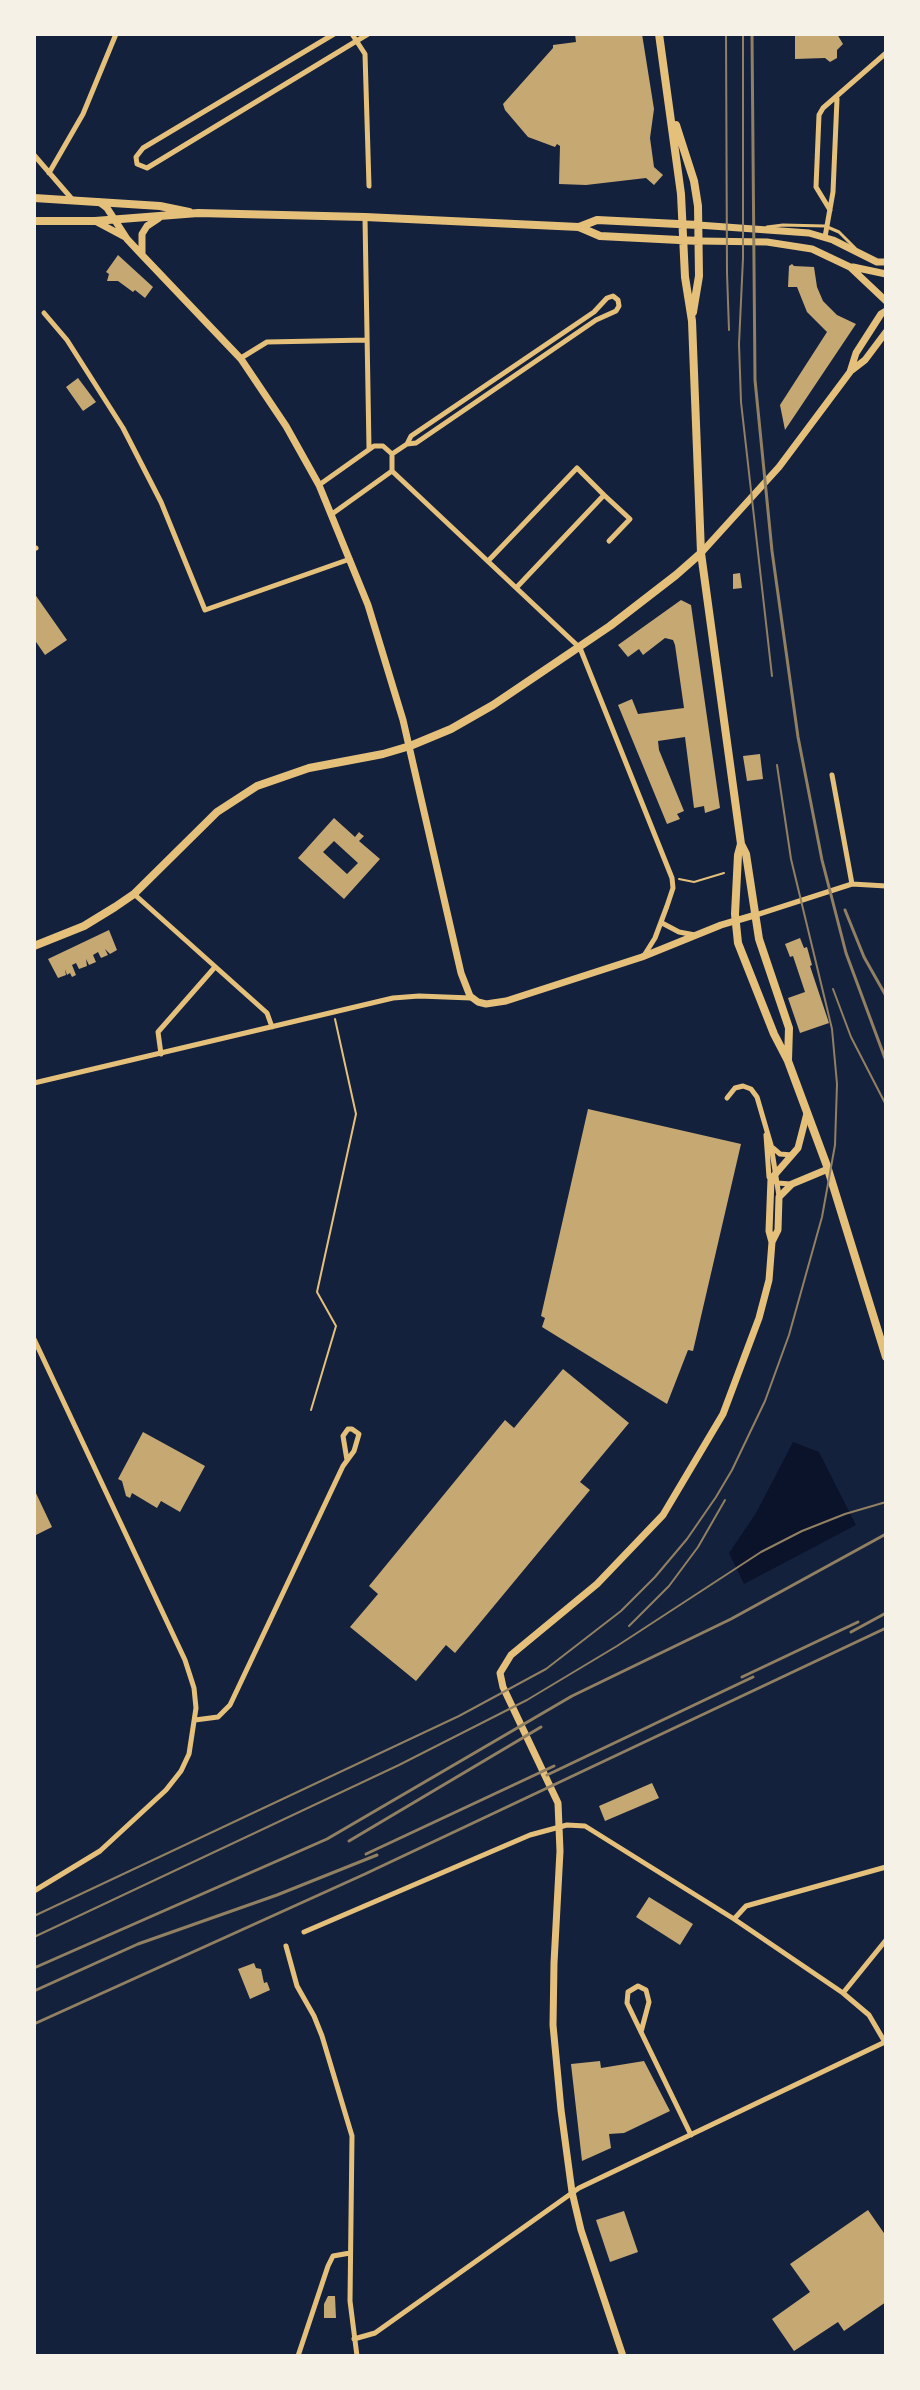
<!DOCTYPE html>
<html>
<head>
<meta charset="utf-8">
<style>
  body { margin:0 }
  #map { position:relative; width:920px; height:2390px; overflow:hidden; background:#14213d; font-family:"PT Sans",sans-serif }
  canvas { display:block }
  .frame { position:absolute; inset:0; border:36px solid #f6f1e7; pointer-events:none }
</style>
</head>
<body>
<div id="map">
<canvas width="920" height="2390"></canvas>
<div class="frame"></div>
</div>
<script>
const ctx = document.querySelector('canvas').getContext('2d');
ctx.lineJoin = 'round';
function fillPath(path, color) {
  ctx.fillStyle = color;
  ctx.fill(path, 'evenodd');
}
function shape(rows) {
  const path = new Path2D();
  for (const r of rows) {
    path.moveTo(r[0], r[1]);
    for (let i = 2; i < r.length; i += 2) path.lineTo(r[i], r[i + 1]);
  }
  return path;
}
function strokePath(path, color, width, dash) {
  ctx.strokeStyle = color;
  ctx.lineWidth = width;
  ctx.lineCap = dash ? 'butt' : 'round';
  ctx.setLineDash(dash || []);
  ctx.stroke(path);
}
fillPath(shape([
  [793,1442,819,1452,856,1525,744,1584,729,1553,756,1513]
]), '#0b132b');
fillPath(shape([
  [575,34,642,34,654,109,650,138,654,167,663,175,654,185,646,178,586,185,559,184,560,146,557,144,555,147,528,137,505,110,503,104,553,48,553,45,576,42],
  [795,34,837,34,843,44,837,50,837,58,830,62,825,58,795,59],
  [118,255,153,287,145,298,135,290,133,292,118,281,107,281,109,274,106,272],
  [792,264,794,266,814,267,817,287,823,301,837,315,856,324,785,430,780,405,827,332,807,312,797,287,788,287,789,266],
  [78,378,96,402,83,411,66,387],
  [740,573,742,588,733,589,733,574],
  [34,593,67,640,45,655,34,639],
  [681,600,691,605,720,808,705,813,704,806,694,808,685,737,658,741,659,750,684,811,677,814,680,819,667,824,618,705,632,699,638,714,684,708,675,645,673,640,665,638,643,655,639,649,628,657,618,645],
  [760,754,763,779,747,781,743,756],
  [334,818,355,837,359,832,361,834,364,836,359,841,380,859,344,899,298,858],
  [334,841,358,863,347,874,323,852],
  [109,930,117,950,110,954,105,949,108,955,101,958,98,952,93,955,96,962,89,965,86,959,87,966,79,969,76,963,72,965,76,975,72,977,70,973,67,975,65,969,66,975,58,978,48,959],
  [800,938,804,948,807,947,812,965,810,966,829,1023,800,1033,788,998,805,992,793,956,790,957,785,944],
  [588,1109,741,1144,693,1351,688,1350,667,1404,542,1327,545,1318,541,1316],
  [563,1369,629,1423,580,1482,590,1490,455,1653,446,1645,416,1681,350,1627,378,1594,369,1586,505,1420,514,1428],
  [143,1432,205,1466,180,1512,161,1501,157,1508,132,1493,130,1498,126,1496,122,1481,118,1479],
  [34,1489,52,1527,34,1536],
  [652,1783,659,1798,605,1821,599,1806],
  [649,1897,693,1924,680,1945,636,1917],
  [254,1963,256,1968,261,1969,264,1983,267,1982,270,1990,250,1999,238,1969],
  [600,2061,601,2068,644,2061,670,2111,624,2133,609,2134,611,2148,582,2161,571,2064],
  [868,2210,886,2236,886,2302,844,2331,838,2322,794,2351,772,2319,810,2292,790,2264],
  [624,2211,638,2252,610,2262,596,2220],
  [328,2296,335,2296,336,2318,324,2318,324,2304]
]), '#c6a872');
strokePath(shape([
  [679,879,694,882,724,873],
  [311,1410,336,1326,317,1292,356,1114,335,1019]
]), '#e5c07b', 2);
strokePath(shape([
  [767,227,783,225,825,226,839,232,855,248]
]), '#e5c07b', 3);
strokePath(shape([
  [334,34,143,148,136,157,137,164,147,168,368,34],
  [352,34,365,54,369,186],
  [34,155,72,199],
  [49,173,83,114,116,34],
  [830,210,816,187,819,115,823,108,886,53],
  [365,218,369,448],
  [825,237,833,192,837,99],
  [44,313,67,340,123,428,161,502,205,610,350,559],
  [241,358,267,342,367,340],
  [392,454,407,444,416,443,596,320,616,311,619,306,618,300,613,296,607,298,594,312,411,436,407,444],
  [392,471,580,648,672,878,673,888,667,906,655,938,645,954],
  [319,485,374,446,383,446,392,454,392,471,332,514],
  [604,495,630,519,609,541],
  [34,549,36,548],
  [489,560,577,468,604,495,517,587],
  [832,775,852,884],
  [134,894,267,1013,272,1027],
  [756,915,852,884,886,886],
  [662,923,679,932,695,935],
  [161,1054,158,1032,215,967],
  [34,1083,393,998,419,996,471,998],
  [727,1098,735,1088,743,1086,751,1089,757,1097,771,1145,779,1196],
  [766,1135,769,1177,777,1183,791,1184],
  [773,1148,780,1154,792,1155],
  [34,1339,185,1660,194,1688,196,1708,189,1754,181,1771,166,1790,100,1851,34,1891],
  [195,1720,218,1717,230,1705,343,1466,354,1451,359,1434,352,1429,348,1429,343,1436,347,1460],
  [734,1919,746,1906,886,1867],
  [304,1932,530,1835,567,1825,585,1826,734,1919,843,1993,869,2015,886,2044],
  [286,1946,297,1986,314,2016,322,2036,352,2136,350,2301,357,2356],
  [843,1993,886,1940],
  [641,2032,649,2002,646,1990,638,1986,628,1992,627,2003,641,2032,691,2135],
  [354,2339,375,2333,579,2188,885,2042],
  [298,2356,328,2266,333,2256,350,2253]
]), '#e5c07b', 5);
strokePath(shape([
  [99,202,107,208,127,239,142,255,241,359,286,426,319,485,368,605,403,720,461,973,470,996,478,1002,486,1004,506,1001,642,957,721,925,755,915],
  [95,221,125,237],
  [142,253,142,234,147,226,159,218],
  [772,1242,769,1231,771,1179,798,1148,807,1113],
  [623,2356,581,2230,572,2192,561,2110,553,2025,554,1963,560,1851,558,1803,503,1687,500,1673,511,1655,597,1584,663,1515,723,1414,759,1318,769,1280,772,1242,778,1230,779,1197,792,1184,828,1169]
]), '#e5c07b', 7);
strokePath(shape([
  [698,225,809,233,833,240,877,262,886,262],
  [699,241,767,242,812,249,850,267,886,301],
  [853,267,886,274],
  [852,370,865,360,886,332],
  [701,553,779,467,850,372,856,353,881,314,886,311]
]), '#e5c07b', 7);
strokePath(shape([
  [659,34,681,194,685,277,692,321,701,553,741,844,738,855,735,914,738,943,774,1034,788,1061,827,1166,886,1357],
  [676,125,694,181,698,206,699,276,693,312],
  [34,198,160,206,189,212],
  [34,221,95,221,198,213,365,217,579,227,600,236,699,241],
  [579,227,597,220,698,225],
  [741,844,746,854,759,939,789,1028,788,1060],
  [34,946,84,926,115,907,134,894,217,812,257,786,309,768,383,754,410,746,451,729,493,705,610,626,676,575,701,553]
]), '#e5c07b', 8);
strokePath(shape([
  [726,34,727,273,729,330],
  [743,34,743,258,739,344,741,402,772,676],
  [833,989,851,1037,886,1105],
  [629,1626,669,1586,698,1547,725,1500],
  [34,1916,459,1716,546,1669,621,1611,655,1577,687,1539,716,1497,732,1470,765,1401,789,1335,822,1217,835,1145,837,1084,832,1029,791,859,777,765],
  [34,1937,399,1765,527,1700,617,1646,761,1552,802,1531,845,1514,886,1502]
]), '#918062', 2);
strokePath(shape([
  [752,34,755,380,772,551,798,737,822,860,846,953,886,1061],
  [845,910,864,957,886,996],
  [851,1632,886,1613],
  [742,1677,858,1622],
  [547,1775,753,1677],
  [349,1841,541,1727],
  [366,1854,554,1766],
  [34,1968,327,1839,572,1696,731,1619,886,1534],
  [34,1991,138,1944,277,1895,377,1855],
  [34,2024,365,1874,886,1628]
]), '#918062', 3);
</script>
</body>
</html>
